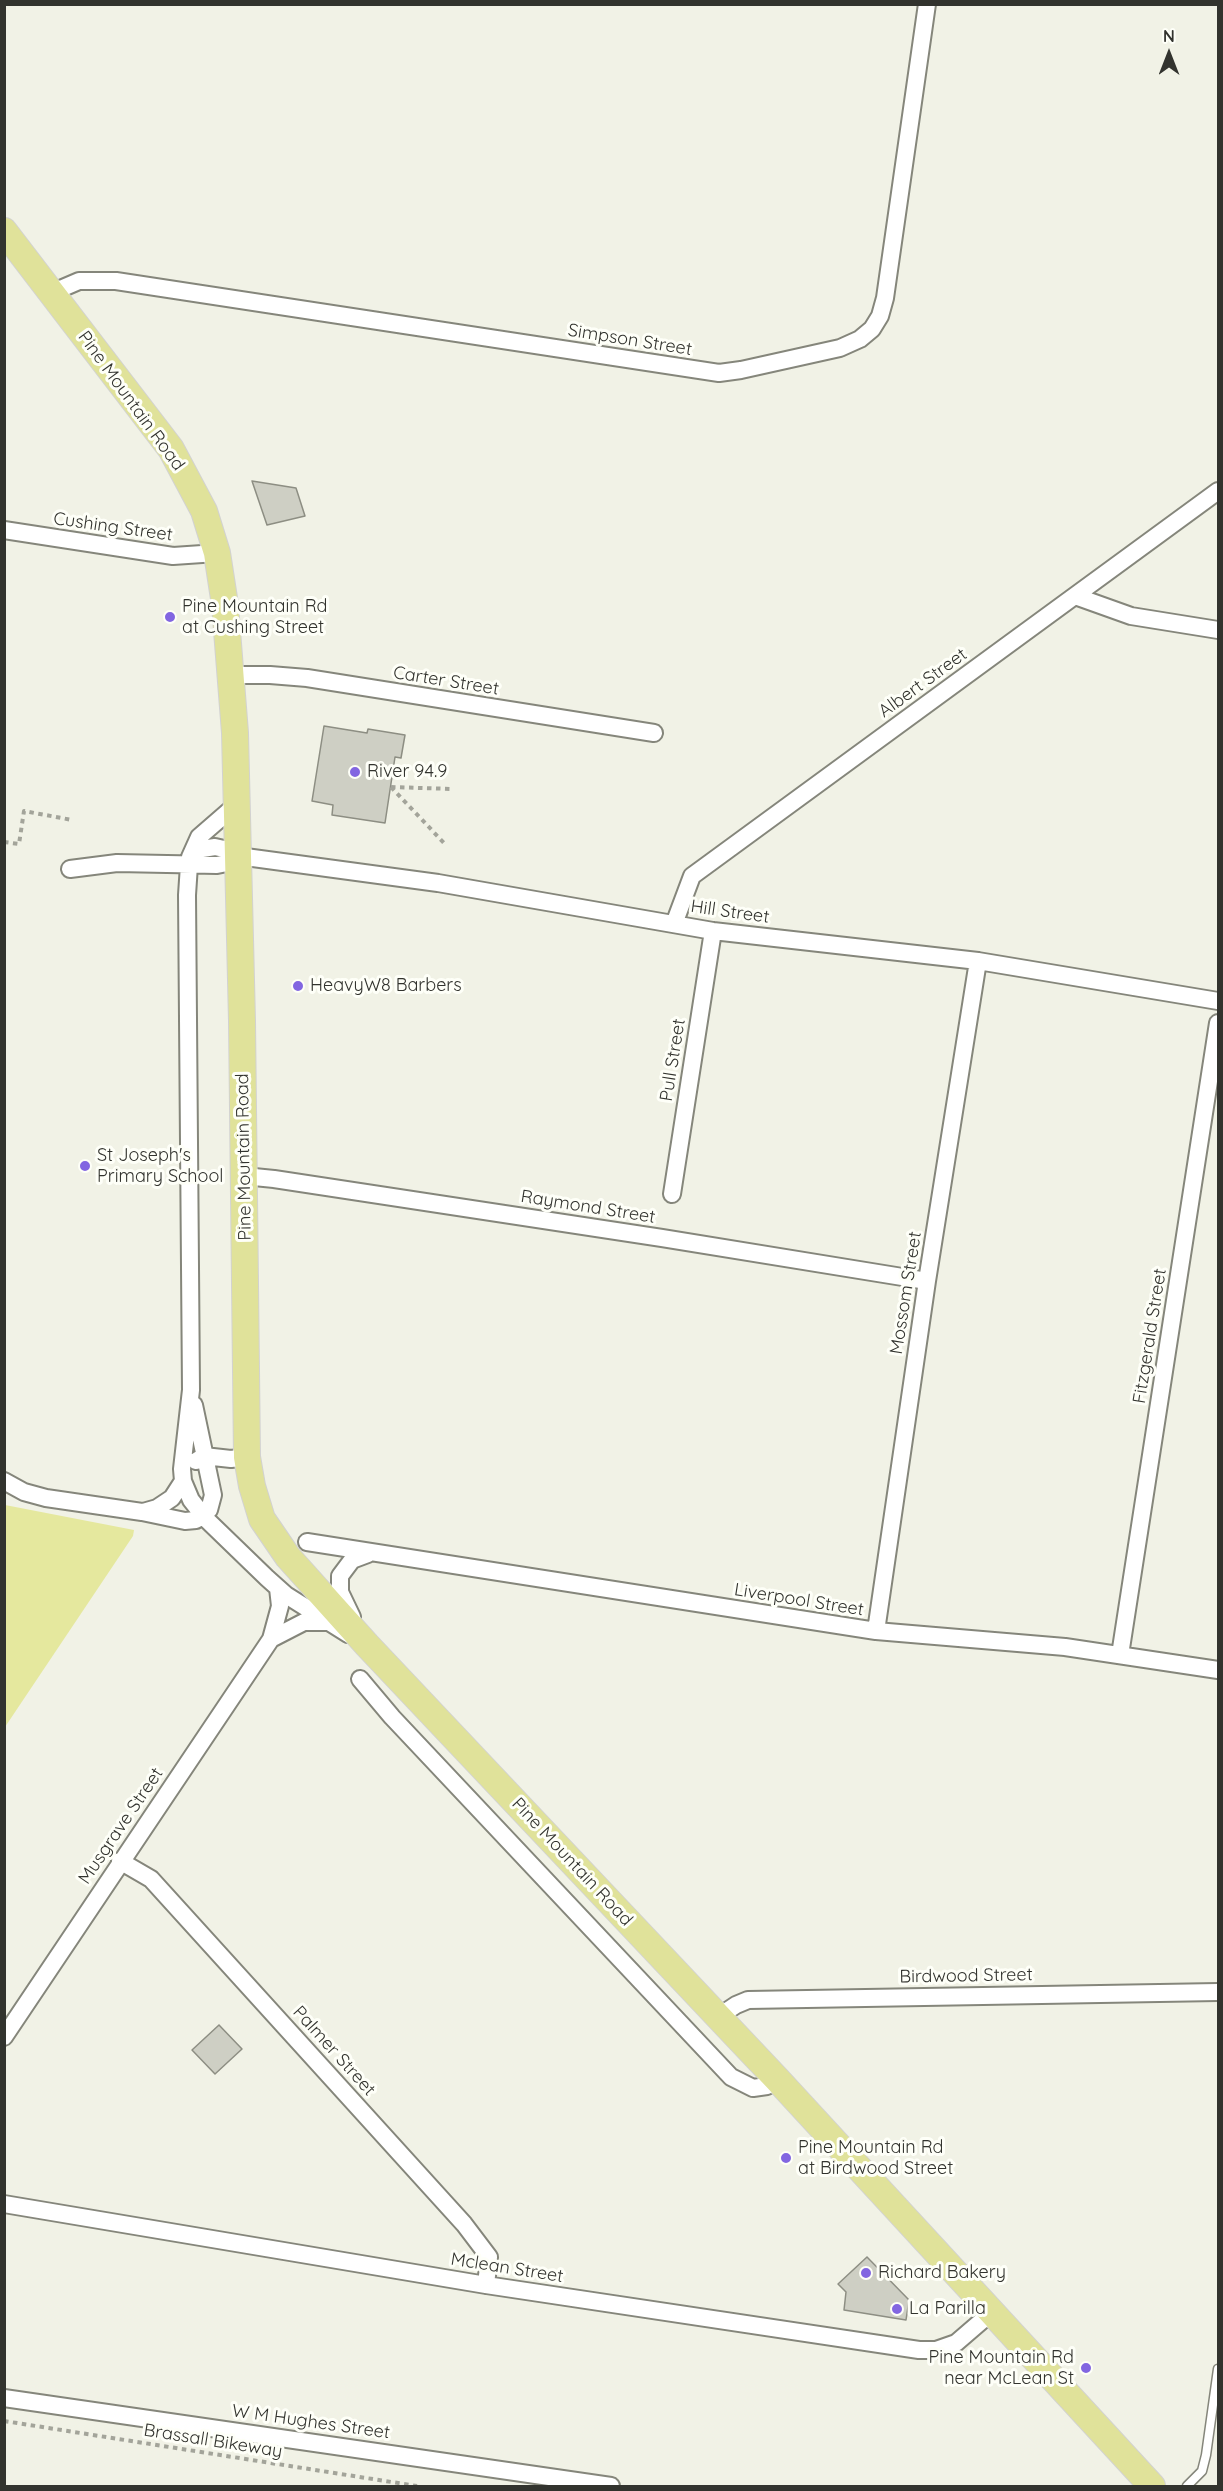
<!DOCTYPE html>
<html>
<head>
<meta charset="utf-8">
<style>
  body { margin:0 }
  #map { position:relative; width:1223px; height:2491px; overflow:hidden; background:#f1f2e6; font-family:Quicksand,sans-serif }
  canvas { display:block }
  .frame { position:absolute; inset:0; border:6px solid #32332e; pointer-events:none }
  .north { position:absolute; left:1139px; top:24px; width:60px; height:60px; -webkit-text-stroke:4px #fefff8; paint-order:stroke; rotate:0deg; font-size:16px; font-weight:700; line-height:24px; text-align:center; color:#32332e }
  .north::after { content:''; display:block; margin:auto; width:21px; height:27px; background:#32332e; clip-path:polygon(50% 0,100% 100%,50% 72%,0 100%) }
</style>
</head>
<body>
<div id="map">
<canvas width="1223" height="2491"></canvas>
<div class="frame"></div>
<div class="north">N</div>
</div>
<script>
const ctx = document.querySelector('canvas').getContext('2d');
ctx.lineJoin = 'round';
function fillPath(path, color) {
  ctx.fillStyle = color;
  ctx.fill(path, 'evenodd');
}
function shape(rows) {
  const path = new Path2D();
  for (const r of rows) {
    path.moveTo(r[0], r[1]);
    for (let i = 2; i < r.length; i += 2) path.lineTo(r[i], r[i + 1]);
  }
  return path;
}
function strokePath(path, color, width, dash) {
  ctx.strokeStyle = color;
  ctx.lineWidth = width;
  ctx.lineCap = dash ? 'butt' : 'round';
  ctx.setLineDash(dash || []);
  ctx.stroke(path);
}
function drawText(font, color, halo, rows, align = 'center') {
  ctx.font = font + ' Quicksand,sans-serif';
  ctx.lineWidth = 6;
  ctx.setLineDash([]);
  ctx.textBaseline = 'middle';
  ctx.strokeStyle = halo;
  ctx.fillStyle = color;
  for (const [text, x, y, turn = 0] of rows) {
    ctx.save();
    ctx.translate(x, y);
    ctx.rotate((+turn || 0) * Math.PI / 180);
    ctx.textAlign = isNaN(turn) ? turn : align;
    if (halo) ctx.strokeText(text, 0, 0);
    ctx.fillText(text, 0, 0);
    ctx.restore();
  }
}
fillPath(shape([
  [5,1505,134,1530,133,1536,5,1727]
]), '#e5e89e');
const building = shape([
  [252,481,296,488,305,516,267,525,252,481],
  [324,726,367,733,368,729,405,735,401,758,395,757,385,823,332,815,333,805,312,801,324,726],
  [219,2025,242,2049,215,2074,192,2050,219,2025],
  [867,2257,909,2300,906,2320,844,2310,846,2292,838,2284,867,2257]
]);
fillPath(building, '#cecfc4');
strokePath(building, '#8d8e83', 1.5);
const service = shape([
  [1187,2486,1202,2471,1206,2455,1218,2369]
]);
const minor = shape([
  [51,293,79,281,116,281,719,373,741,370,840,348,860,339,872,329,880,316,885,298,927,4],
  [4,530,173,556,217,553],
  [1075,596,1131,616,1218,630],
  [232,675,270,675,307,678,654,733],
  [190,857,199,837,237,804],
  [70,869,117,863,217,865,227,863,238,856],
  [674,924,692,876,1218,491],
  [244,1176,274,1179,662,1238,927,1281],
  [672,1194,713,931],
  [196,1461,204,1456,231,1459,247,1457],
  [4,1481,24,1492,46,1498,142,1512,185,1521,196,1520,209,1510,213,1495,194,1405],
  [143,1512,157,1508,172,1498,183,1481],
  [307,1542,876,1631,1065,1647,1218,1670],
  [352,1617,340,1592,340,1576,352,1560,368,1554],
  [876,1631,927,1281,978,961],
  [348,1634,286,1595,267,1578,206,1519,191,1500,183,1481,182,1469,191,1390,187,895,189,865,195,853,202,849,215,847,224,849,238,856,438,883,713,931,978,961,1218,1001],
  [271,1639,304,1622,328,1622],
  [1120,1655,1218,1023],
  [360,1679,392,1717,731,2077,753,2088,767,2086,777,2079],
  [120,1861,151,1879,464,2224,489,2257,486,2285],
  [718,2017,736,2005,748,2000,1218,1992],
  [4,2037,271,1639,280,1606,278,1588],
  [4,2204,486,2285,919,2350,936,2350,956,2343,992,2312],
  [4,2398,611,2486]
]);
const primary = shape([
  [4,231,171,449,204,511,217,553,225,605,235,733,242,1021,247,1457,252,1486,262,1519,288,1557,367,1645,777,2079,1152,2486]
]);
strokePath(service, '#85867b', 11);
strokePath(minor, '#85867b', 20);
strokePath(primary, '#d2d2d1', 28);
strokePath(shape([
  [391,787,444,843],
  [391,787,452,789],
  [4,842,19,844,24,811,72,820],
  [4,2421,417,2486]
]), '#a3a49a', 4, [4.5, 4.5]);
strokePath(service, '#fff', 8);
strokePath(minor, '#fff', 16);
strokePath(primary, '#e0e29a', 26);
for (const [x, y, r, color] of [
  [170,617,6,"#8266e1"],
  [355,772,6,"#8266e1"],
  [298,986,6,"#8266e1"],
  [85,1166,6,"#8266e1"],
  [786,2158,6,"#8266e1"],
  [866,2273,6,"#8266e1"],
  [897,2309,6,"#8266e1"],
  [1086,2368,6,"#8266e1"]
]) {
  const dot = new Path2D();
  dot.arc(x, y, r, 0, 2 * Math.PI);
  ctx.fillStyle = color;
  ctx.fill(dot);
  strokePath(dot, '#fefff8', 2);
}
drawText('18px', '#32332e', '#fefff8', [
  ["Simpson Street",630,340,9],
  ["Pine Mountain Road",131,401,54],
  ["Cushing Street",113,527,8],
  ["Carter Street",446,681,9],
  ["Albert Street",923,683,-36],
  ["Hill Street",730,912,8],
  ["Pull Street",673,1060,-81],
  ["Pine Mountain Road",244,1157,-91],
  ["Raymond Street",588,1207,9],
  ["Mossom Street",906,1293,-81],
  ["Fitzgerald Street",1150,1336,-81],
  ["Liverpool Street",799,1600,9],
  ["Musgrave Street",121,1826,-56],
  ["Pine Mountain Road",572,1862,47],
  ["Birdwood Street",966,1976,-1],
  ["Palmer Street",334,2051,48],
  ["Mclean Street",507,2268,9],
  ["W M Hughes Street",311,2422,8],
  ["Brassall Bikeway",213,2441,9]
]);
drawText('18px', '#32332e', '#fefff8', [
  ["Pine Mountain Rd",182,607],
  ["at Cushing Street",182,628],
  ["River 94.9",367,772],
  ["HeavyW8 Barbers",310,986],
  ["St Joseph's",97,1156],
  ["Primary School",97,1177],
  ["Pine Mountain Rd",798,2148],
  ["at Birdwood Street",798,2169],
  ["Richard Bakery",878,2273],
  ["La Parilla",909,2309],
  ["Pine Mountain Rd",1074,2358,"right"],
  ["near McLean St",1074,2379,"right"]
], 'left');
</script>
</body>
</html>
